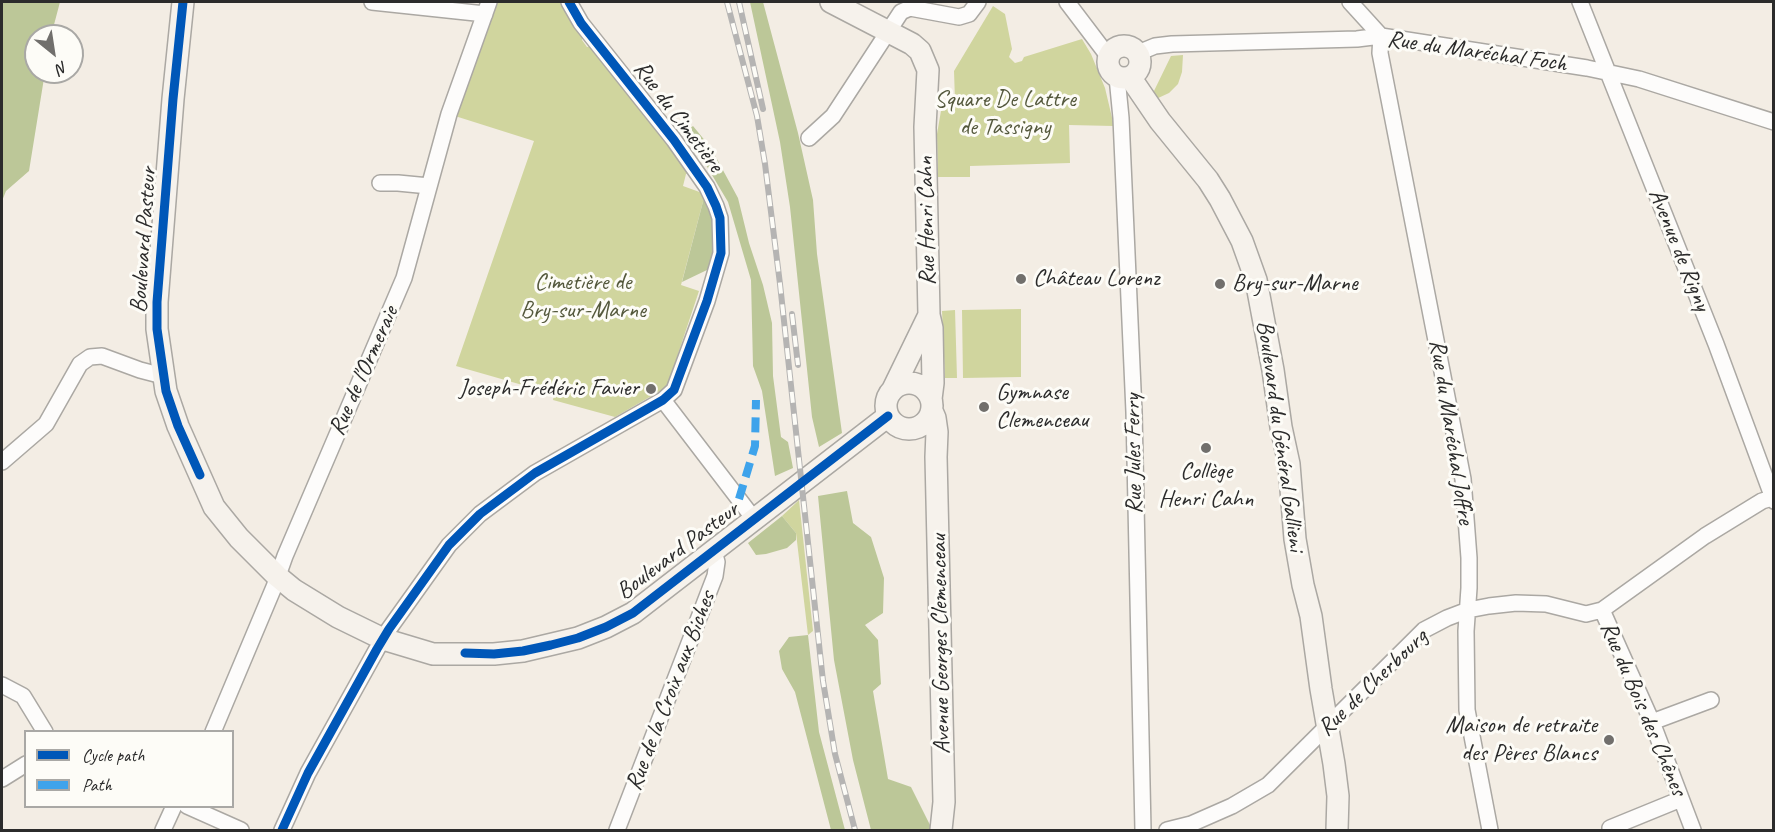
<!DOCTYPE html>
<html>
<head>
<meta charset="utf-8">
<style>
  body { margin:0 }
  #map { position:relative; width:1775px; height:832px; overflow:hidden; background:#f3ede4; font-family:Caveat,sans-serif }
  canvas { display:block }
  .frame { position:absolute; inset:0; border:3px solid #2b2b2b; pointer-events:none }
  .legend { position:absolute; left:24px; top:730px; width:210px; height:78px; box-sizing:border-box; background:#fdfcf7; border:2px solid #a9a8a5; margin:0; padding:8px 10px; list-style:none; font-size:18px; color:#2b2b2b }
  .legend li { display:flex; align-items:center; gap:12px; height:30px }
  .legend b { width:30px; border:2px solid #a9a8a5 }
  .north { position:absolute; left:24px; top:24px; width:60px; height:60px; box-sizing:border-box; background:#fdfcf7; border:2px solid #a9a8a5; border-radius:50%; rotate:150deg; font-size:16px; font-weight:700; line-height:24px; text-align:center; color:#2b2b2b }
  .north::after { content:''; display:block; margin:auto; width:21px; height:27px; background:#716f6c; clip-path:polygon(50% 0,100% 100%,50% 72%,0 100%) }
</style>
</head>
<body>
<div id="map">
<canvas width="1775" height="832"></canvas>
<div class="frame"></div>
<ul class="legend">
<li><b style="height:8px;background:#0057b8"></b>Cycle path</li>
<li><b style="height:8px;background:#3ea3eb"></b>Path</li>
</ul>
<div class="north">N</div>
</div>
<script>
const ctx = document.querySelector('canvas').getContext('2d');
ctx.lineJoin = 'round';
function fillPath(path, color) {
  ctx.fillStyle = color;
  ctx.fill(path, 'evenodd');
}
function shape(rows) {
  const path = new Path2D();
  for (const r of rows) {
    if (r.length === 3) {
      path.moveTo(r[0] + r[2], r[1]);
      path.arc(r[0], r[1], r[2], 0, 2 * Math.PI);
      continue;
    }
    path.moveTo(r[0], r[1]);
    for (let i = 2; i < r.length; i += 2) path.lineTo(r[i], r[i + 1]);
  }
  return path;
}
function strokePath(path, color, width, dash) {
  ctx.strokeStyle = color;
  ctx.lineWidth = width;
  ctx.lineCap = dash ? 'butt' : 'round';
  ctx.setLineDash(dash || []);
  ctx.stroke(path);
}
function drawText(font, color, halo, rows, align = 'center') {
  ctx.font = font + ' Caveat,sans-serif';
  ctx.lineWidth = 6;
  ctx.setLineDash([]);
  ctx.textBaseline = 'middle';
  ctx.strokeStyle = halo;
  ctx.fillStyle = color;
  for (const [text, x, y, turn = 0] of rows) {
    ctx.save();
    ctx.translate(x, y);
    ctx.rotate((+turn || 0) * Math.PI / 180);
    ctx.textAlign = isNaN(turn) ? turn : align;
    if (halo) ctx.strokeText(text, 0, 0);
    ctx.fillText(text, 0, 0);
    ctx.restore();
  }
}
fillPath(shape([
  [498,2,564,2,583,37,582,40,587,47,591,46,691,171,686,174,683,186,705,194,681,285,699,291,667,387,615,417,553,400,554,394,456,366,534,141,455,116],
  [993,6,1005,14,1012,49,1009,57,1015,63,1022,61,1024,57,1082,39,1091,54,1105,88,1114,126,1069,125,1070,163,970,166,970,177,938,177,937,134,942,105,950,104,955,101,954,71],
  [1183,55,1182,72,1178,84,1169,93,1156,99,1153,93,1171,56],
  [1021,309,1021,377,963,378,962,310],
  [955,310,957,378,945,378,942,311],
  [799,500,813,631,808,635,796,533,782,516]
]), '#d0d59e');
fillPath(shape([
  [2,2,60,2,51,36,36,36,36,72,45,72,29,171,6,191,2,201],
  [750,2,763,2,798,133,813,200,817,254,842,433,819,447,812,417,790,207,780,142],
  [693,126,711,148,738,198,749,243,763,285,772,323,773,376,781,437,788,442,793,468,775,476,762,391,753,366,751,280,728,202,699,153,683,134],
  [705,194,716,212,717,268,707,270,682,282],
  [847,491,853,523,871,537,884,578,883,613,865,625,878,640,881,684,873,691,888,779,911,787,931,827,930,830,871,830,853,760,834,660,818,496],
  [782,516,796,533,796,540,787,548,766,554,756,555,748,543],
  [808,635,819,732,845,830,831,830,795,692,782,669,779,651,789,637]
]), '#bcc798');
const street = shape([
  [372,2,485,14],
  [1067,2,1108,56],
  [1350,2,1381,36],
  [1580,2,1716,344,1774,501],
  [1381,36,1380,53,1463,479,1469,558,1469,588,1466,631,1467,710,1490,830],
  [1138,53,1155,46,1172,44,1357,39,1381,36,1587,68,1639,79,1774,122],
  [1117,77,1121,118,1134,412,1143,830],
  [809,138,833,116,901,12,910,8,959,17,969,14,978,2],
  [380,183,398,183,429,186],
  [663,400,754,519],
  [2,462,46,424,80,364,90,357,102,356,140,370,163,376],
  [1602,610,1652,722,1693,830],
  [2,685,23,696,45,732],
  [1652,722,1711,700],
  [213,732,274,587,285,556,404,278,449,114,489,2],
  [2,779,26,764],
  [187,806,241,830],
  [1610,828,1681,799],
  [163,830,174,806],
  [282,830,308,773,377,649,389,629,449,545,480,514,535,473,663,400,674,390,707,301,721,253,720,218,716,206,707,187,674,140,581,23,569,2],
  [617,830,715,576,717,562,714,551],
  [1167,830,1191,824,1232,806,1268,785,1424,630,1447,618,1468,610,1489,606,1516,603,1546,604,1586,614,1602,610,1705,536,1762,501,1772,498]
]);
const secondary = shape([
  [183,2,173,99,157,302,157,329,166,391,178,426,214,507,239,538,277,576,294,590,338,617,383,639,433,654,494,654,523,651,578,638,606,627,633,613,888,416],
  [831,2,912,44,920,51,928,70,925,127,929,315,932,328,933,383,931,399],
  [1124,62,16],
  [1130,77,1160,121,1208,180,1220,199,1242,241,1256,280,1273,370,1281,427,1289,464,1295,539,1303,585,1311,616,1321,689,1334,764,1338,796,1337,830],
  [909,406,23],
  [893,389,929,315],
  [932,411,935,418,937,432,936,457,944,802,941,830]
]);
strokePath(street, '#aba8a3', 18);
strokePath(secondary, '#aba8a3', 24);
strokePath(street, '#fdfcfb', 15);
strokePath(secondary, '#f6f2ec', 21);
const rail = shape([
  [727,2,757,116,765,164,780,284,823,681,835,754,855,830],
  [739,2,763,109],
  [792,314,798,365]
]);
strokePath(rail, '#b5b4b3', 6);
strokePath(rail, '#fdfcf7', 4, [11]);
strokePath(shape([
  [739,499,755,446,756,400]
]), '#3ea3eb', 8, [15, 8]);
strokePath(shape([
  [183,2,173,99,157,302,157,329,166,391,178,426,200,475],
  [465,653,494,654,523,651,551,645,578,638,606,627,633,613,888,416],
  [282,830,308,773,377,649,389,629,449,545,480,514,535,473,663,400,674,390,707,301,721,253,720,218,716,206,707,187,674,140,581,23,569,2]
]), '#0057b8', 9);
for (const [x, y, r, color] of [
  [1021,279,6,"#716f6c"],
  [1220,284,6,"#716f6c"],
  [651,389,6,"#716f6c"],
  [984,407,6,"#716f6c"],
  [1206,448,6,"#716f6c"],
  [1609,740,6,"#716f6c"]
]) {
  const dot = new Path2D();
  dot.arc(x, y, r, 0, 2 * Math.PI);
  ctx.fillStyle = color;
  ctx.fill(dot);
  strokePath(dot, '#fdfcf7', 2);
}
drawText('24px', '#2b2b2b', '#fdfcf7', [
  ["Rue du Maréchal Foch",1477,52,8],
  ["Rue du Cimetière",678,117,53],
  ["Rue Henri Cahn",927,221,-91],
  ["Boulevard Pasteur",144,240,-86],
  ["Avenue de Rigny",1679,250,68],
  ["Rue de l'Ormeraie",364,371,-66],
  ["Rue du Maréchal Joffre",1451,432,81],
  ["Boulevard du Général Gallieni",1280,436,82],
  ["Rue Jules Ferry",1134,454,-91],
  ["Boulevard Pasteur",678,551,-37],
  ["Avenue Georges Clemenceau",941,644,-91],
  ["Rue de Cherbourg",1373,683,-44],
  ["Rue de la Croix aux Biches",671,691,-69],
  ["Rue du Bois des Chênes",1643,709,67]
]);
drawText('24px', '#54583c', '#fdfcf7', [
  ["Square De Lattre",1005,100],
  ["de Tassigny",1005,128],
  ["Cimetière de",583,283],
  ["Bry-sur-Marne",583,311]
]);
drawText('24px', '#2b2b2b', '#fdfcf7', [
  ["Château Lorenz",1033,279],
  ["Bry-sur-Marne",1232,284],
  ["Joseph-Frédéric Favier",639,389,"right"],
  ["Gymnase",996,393],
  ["Clemenceau",996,421],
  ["Collège",1206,472,"center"],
  ["Henri Cahn",1206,500,"center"],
  ["Maison de retraite",1597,726,"right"],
  ["des Pères Blancs",1597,754,"right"]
], 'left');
</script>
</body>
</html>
